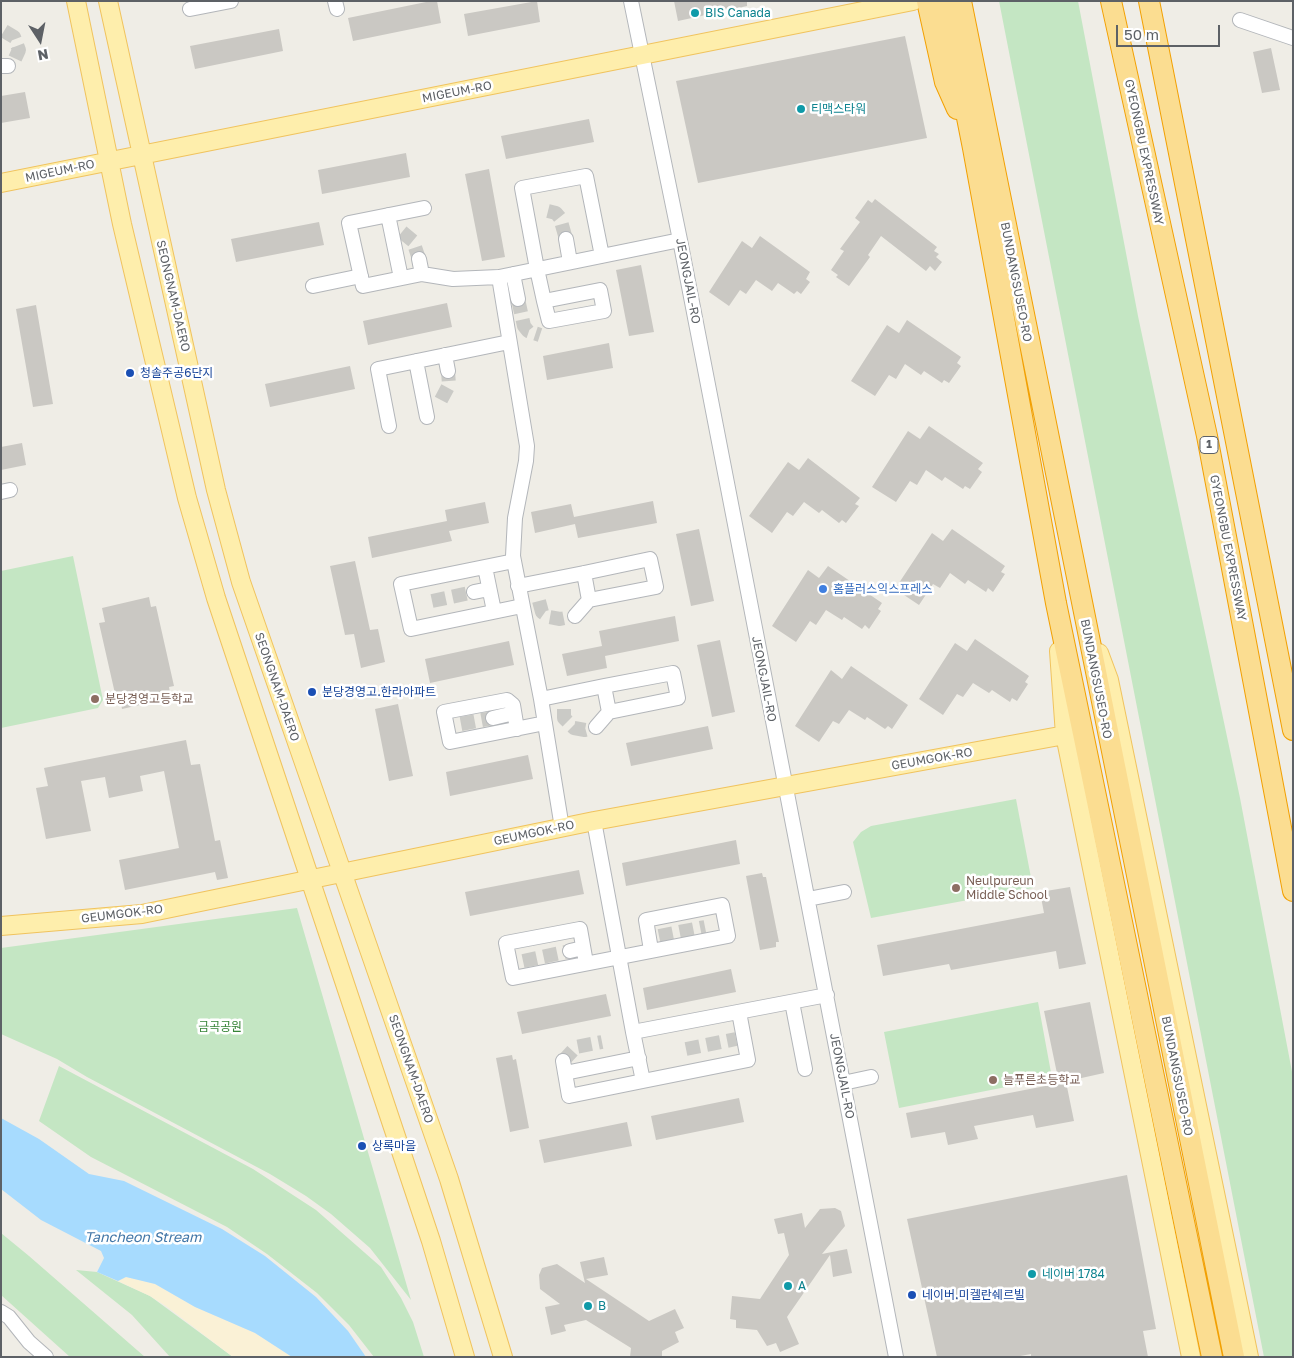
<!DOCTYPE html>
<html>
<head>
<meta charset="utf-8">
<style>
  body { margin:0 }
  #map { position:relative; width:1294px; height:1358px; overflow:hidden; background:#efede6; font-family:"Golos Text",sans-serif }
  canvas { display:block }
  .frame { position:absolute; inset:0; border:2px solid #5d6166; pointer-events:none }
  .north { position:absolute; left:15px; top:15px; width:50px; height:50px; -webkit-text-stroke:4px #fff; paint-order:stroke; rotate:169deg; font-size:14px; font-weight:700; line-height:20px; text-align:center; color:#5d6166 }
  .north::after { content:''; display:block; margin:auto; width:18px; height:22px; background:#5d6166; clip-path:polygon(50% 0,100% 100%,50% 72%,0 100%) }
  .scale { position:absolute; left:1116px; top:25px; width:104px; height:22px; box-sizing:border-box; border:2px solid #5d6166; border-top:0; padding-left:6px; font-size:15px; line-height:18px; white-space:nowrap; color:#5d6166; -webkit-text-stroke:4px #fff; paint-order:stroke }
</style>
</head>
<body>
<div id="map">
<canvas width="1294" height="1358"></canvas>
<div class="frame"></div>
<div class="north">N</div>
<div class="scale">50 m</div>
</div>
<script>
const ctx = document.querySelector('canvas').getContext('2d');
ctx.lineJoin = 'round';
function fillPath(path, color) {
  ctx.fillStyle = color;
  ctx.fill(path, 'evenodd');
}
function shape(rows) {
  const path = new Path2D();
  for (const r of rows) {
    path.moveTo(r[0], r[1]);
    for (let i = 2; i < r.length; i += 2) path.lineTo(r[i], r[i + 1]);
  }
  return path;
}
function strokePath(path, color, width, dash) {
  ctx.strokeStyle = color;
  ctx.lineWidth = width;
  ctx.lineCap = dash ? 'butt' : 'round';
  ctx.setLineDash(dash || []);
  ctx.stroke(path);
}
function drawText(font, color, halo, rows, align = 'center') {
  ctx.font = font + ' "Golos Text","Noto Sans KR",sans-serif';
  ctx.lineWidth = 5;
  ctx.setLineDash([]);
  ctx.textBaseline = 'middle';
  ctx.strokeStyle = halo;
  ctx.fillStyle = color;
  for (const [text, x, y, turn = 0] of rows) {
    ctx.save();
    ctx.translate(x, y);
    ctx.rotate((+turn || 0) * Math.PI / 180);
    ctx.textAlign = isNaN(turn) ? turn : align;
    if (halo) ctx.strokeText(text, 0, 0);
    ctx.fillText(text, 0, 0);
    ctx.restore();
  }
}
fillPath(shape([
  [999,1,1078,1,1138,316,1240,798,1293,1077,1293,1357,1264,1357],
  [73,556,103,700,98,708,1,728,1,571],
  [1016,799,1033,888,871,918,853,842,861,832,871,826],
  [297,908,411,1300,370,1248,331,1214,306,1196,270,1174,87,1077,57,1059,1,1034,1,948],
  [1038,1002,1052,1078,899,1108,884,1032],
  [59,1066,253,1169,316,1210,381,1267,401,1298,413,1322,424,1357,374,1357,349,1325,317,1293,267,1254,227,1227,91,1157,39,1121],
  [1,1233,29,1256,145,1357,70,1357,1,1295],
  [76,1270,97,1272,150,1296,233,1357,170,1357,132,1315]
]), '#c4e6c3');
fillPath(shape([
  [126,1277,155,1284,195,1307,255,1333,292,1357,233,1357,166,1306,150,1296,118,1281]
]), '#faf1d6');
fillPath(shape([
  [1,1118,39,1139,89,1174,124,1181,222,1229,265,1256,316,1297,348,1331,366,1357,292,1357,255,1333,195,1307,155,1284,126,1277,118,1281,97,1272,104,1258,101,1251,41,1220,1,1189]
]), '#a7dbfe');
fillPath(shape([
  [431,1,437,1,441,23,353,41,348,18],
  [537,1,540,22,468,36,464,14],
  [674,1,747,1,747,6,678,21],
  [279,29,283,51,195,69,190,46],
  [905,36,927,138,698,183,676,81],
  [1271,48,1280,90,1262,93,1253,52],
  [25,92,30,118,1,123,1,96],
  [589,119,594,142,506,159,501,136],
  [406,153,410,177,322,194,318,170],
  [489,169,505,257,482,261,465,174],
  [875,199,937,247,934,251,939,254,936,257,942,262,935,271,930,266,926,271,881,236,868,255,870,257,849,286,836,277,838,275,831,270,844,251,840,249,860,222,855,218,868,200,872,203],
  [319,222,324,245,236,262,231,239],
  [760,236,810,272,806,279,810,282,801,294,797,291,794,294,778,283,772,291,756,280,746,294,740,290,729,306,709,292,742,241,752,248],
  [641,265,654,332,629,336,616,270],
  [447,303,452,327,368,345,363,321],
  [36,305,53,404,33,407,16,309],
  [907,320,961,357,957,363,961,366,949,383,944,380,942,383,924,371,921,375,905,364,896,379,889,375,875,396,851,381,887,325,899,333],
  [609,343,613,368,547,380,543,356],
  [350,366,355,389,270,407,265,384],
  [929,426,983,463,978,469,982,472,970,489,965,486,963,489,945,477,942,481,926,470,917,485,910,481,896,502,872,487,908,431,920,439],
  [22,443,26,465,1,470,1,447],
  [808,458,860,498,855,504,859,506,846,523,842,520,839,523,822,510,819,513,804,502,793,516,787,512,772,533,749,516,788,462,799,470],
  [653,501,657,523,578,538,575,524,535,533,531,512,571,504,574,517],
  [485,502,489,523,449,531,452,541,372,558,368,537,447,521,445,510],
  [699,529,714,601,691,606,676,534],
  [952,529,1005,566,1001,572,1005,574,993,592,988,588,986,592,968,580,965,584,950,573,940,588,933,584,919,605,895,589,932,533,943,541],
  [355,561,370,630,378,629,385,662,361,668,354,634,345,635,330,566],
  [828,566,882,603,878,609,881,611,869,629,865,625,862,629,844,617,842,620,826,610,816,625,810,621,796,642,772,626,808,570,819,578],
  [149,597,151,607,156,606,174,686,169,687,171,698,122,709,120,697,116,698,99,623,105,622,102,608],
  [675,616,679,641,605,656,607,668,567,676,562,654,602,646,599,631],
  [975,639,1029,676,1025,682,1028,684,1017,701,1012,698,1010,702,992,690,989,693,973,683,963,697,957,694,943,715,919,699,955,643,967,651],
  [720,640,735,712,712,717,697,645],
  [509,641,514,665,430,683,425,659],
  [851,666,908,705,892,729,888,726,885,729,867,717,865,720,849,710,839,724,833,721,819,742,795,726,831,670,842,679],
  [398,704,413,776,389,781,375,709],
  [708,726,713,749,631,766,626,743],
  [186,740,191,765,200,764,215,841,220,840,228,878,217,880,215,872,125,890,119,860,179,848,164,771,140,776,143,791,109,798,105,777,81,781,91,831,46,839,36,788,48,786,44,768],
  [528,755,533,779,450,796,446,772],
  [736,840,740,864,626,886,622,863],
  [579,870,584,894,470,916,465,892],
  [762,873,763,877,766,877,779,942,776,942,776,947,760,950,746,876],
  [1070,887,1086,964,1059,969,1056,951,951,970,949,964,883,976,877,945,1044,913,1040,892],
  [731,969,736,992,647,1010,643,988],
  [606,994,611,1016,522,1034,517,1012],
  [1090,1002,1104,1073,1059,1083,1044,1011],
  [512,1055,513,1060,516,1059,529,1128,510,1132,496,1058],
  [1066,1082,1074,1121,1036,1128,1033,1115,974,1126,978,1139,948,1145,945,1132,911,1138,906,1113],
  [739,1098,744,1122,656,1140,651,1116],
  [627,1122,632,1146,544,1163,539,1140],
  [1127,1175,1156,1329,1143,1331,1148,1357,1031,1357,1031,1354,1015,1357,937,1357,907,1219],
  [820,1209,835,1208,841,1211,845,1226,822,1254,847,1249,852,1273,833,1277,830,1255,787,1317,799,1344,780,1352,776,1343,767,1346,757,1330,736,1328,736,1320,730,1319,732,1296,760,1299,789,1255,784,1233,778,1234,774,1219,802,1213,805,1228],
  [604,1257,608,1275,586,1279,649,1321,675,1309,684,1328,675,1332,679,1342,662,1351,662,1357,630,1357,631,1348,586,1320,564,1325,566,1331,551,1335,545,1307,560,1304,540,1289,539,1275,542,1268,557,1264,585,1283,580,1262]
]), '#cac8c3');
strokePath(shape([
  [4,31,14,37,19,50,13,63,8,66],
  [548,211,556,213,560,218,566,239],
  [402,232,413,241,419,259],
  [518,299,524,326,528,331,540,335],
  [441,400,449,385,448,371],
  [432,601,474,592],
  [539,601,542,612,549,617,560,619,575,616],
  [564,709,564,718,574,728,585,730,596,727],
  [461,724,493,718],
  [659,936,705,927],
  [523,961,570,951],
  [686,1049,736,1039],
  [563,1061,576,1047,602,1042]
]), '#cacac6', 14, [14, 7]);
const minor = shape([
  [335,1,337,9],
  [631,1,680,240,896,1357],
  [190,9,231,1],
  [1240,20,1293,38],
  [1,66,8,66],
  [424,208,349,223,363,286,422,274,453,279,499,277],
  [388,215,401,278],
  [566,239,570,262],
  [419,259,422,274],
  [513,274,518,299],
  [313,286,361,276],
  [544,301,600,290,604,311,549,321,544,301,537,269,522,188,586,176,602,256],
  [445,355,448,371],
  [416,361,427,417],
  [389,426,378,369,509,342],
  [1,492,10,490],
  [514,561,401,584,411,629,522,606],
  [485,567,494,611],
  [518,586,584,573,650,559,656,587,589,600,584,573],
  [474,592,489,589],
  [575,616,589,600],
  [541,699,604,686,673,673,678,698,609,712,604,686],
  [493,718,514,713],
  [596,727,609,712],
  [517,729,513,705,507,700,444,712,450,742,545,723],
  [594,821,633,1032,827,995],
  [562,828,541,699,513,556,515,518,526,461,527,446,499,277,680,240],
  [808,899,844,892],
  [570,951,583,948],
  [586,963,580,929,506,943,513,978,728,936,722,905,646,920,651,950],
  [792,1002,805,1069],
  [633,1032,643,1081,748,1060,739,1012],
  [563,1061,569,1096,643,1081],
  [565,1073,639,1058],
  [843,1083,871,1077],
  [1,1312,9,1317,29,1342,46,1357]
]);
const major = shape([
  [76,1,122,224,187,498,216,598,431,1241,465,1357],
  [108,1,216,490,241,582,449,1179,503,1357],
  [1,183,913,1],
  [1059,651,1065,735,1191,1357],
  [1099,653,1109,680,1249,1357],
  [1,926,142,914,594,821,1065,735]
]);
const highway = shape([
  [927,1,945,82,957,109],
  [944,1,973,148,1056,603,1212,1357],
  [961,1,1234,1357],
  [1111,1,1207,436,1293,891],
  [1149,1,1293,730]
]);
strokePath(minor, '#b3b6ba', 16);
strokePath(major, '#f0c35e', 20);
strokePath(highway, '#f2a003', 22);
strokePath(minor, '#fff', 14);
strokePath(major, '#feeeac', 18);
strokePath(highway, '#fbdd91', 20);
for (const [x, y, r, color] of [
  [695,13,5,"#0f9aa8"],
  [801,109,5,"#0f9aa8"],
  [130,373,5,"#1a4fb4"],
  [823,589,5,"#3f7fe0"],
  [312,692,5,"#1a4fb4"],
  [95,699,5,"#8d6e63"],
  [956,888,5,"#8d6e63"],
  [993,1080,5,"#8d6e63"],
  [362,1146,5,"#1a4fb4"],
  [1032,1274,5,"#0f9aa8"],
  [788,1286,5,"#0f9aa8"],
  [912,1295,5,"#1a4fb4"],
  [588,1306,5,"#0f9aa8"]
]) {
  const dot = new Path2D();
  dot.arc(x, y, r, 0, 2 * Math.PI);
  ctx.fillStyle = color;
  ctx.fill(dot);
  strokePath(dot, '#fff', 2);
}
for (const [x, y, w] of [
  [1209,445,18]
]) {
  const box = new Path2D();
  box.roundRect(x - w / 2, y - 8.5, w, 17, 4);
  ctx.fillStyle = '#fff';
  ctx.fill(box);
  strokePath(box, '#5d6166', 1);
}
drawText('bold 11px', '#5d6166', null, [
  ["1",1209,445]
]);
drawText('12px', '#0d838f', '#fff', [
  ["BIS Canada",705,13],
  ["티맥스타워",811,109],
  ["네이버 1784",1042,1274],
  ["A",798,1286],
  ["B",598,1306]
], 'left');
drawText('12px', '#5d6166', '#fff', [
  ["MIGEUM-RO",457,92,-11],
  ["GYEONGBU EXPRESSWAY",1144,152,78],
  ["MIGEUM-RO",60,171,-12],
  ["JEONGJAIL-RO",688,281,79],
  ["BUNDANGSUSEO-RO",1016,282,79],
  ["SEONGNAM-DAERO",173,296,77],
  ["GYEONGBU EXPRESSWAY",1228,548,79],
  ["JEONGJAIL-RO",764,679,79],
  ["BUNDANGSUSEO-RO",1096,679,79],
  ["SEONGNAM-DAERO",277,687,71],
  ["GEUMGOK-RO",932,759,-10],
  ["GEUMGOK-RO",534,833,-12],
  ["GEUMGOK-RO",122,914,-7],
  ["SEONGNAM-DAERO",411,1069,71],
  ["JEONGJAIL-RO",842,1076,79],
  ["BUNDANGSUSEO-RO",1177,1076,79]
]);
drawText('12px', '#164399', '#fff', [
  ["청솔주공6단지",140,373],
  ["분당경영고.한라아파트",322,692],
  ["상록마을",372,1146],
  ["네이버.미켈란쉐르빌",922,1295]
], 'left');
drawText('12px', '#366cbe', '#fff', [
  ["홈플러스익스프레스",833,589]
], 'left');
drawText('12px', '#785e54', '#fff', [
  ["분당경영고등학교",105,699],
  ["Neulpureun",966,881],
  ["Middle School",966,895],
  ["늘푸른초등학교",1003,1080]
], 'left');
drawText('12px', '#368437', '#fff', [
  ["금곡공원",220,1027]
]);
drawText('italic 14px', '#4176a7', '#fff', [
  ["Tancheon Stream",143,1238]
]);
</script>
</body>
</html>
